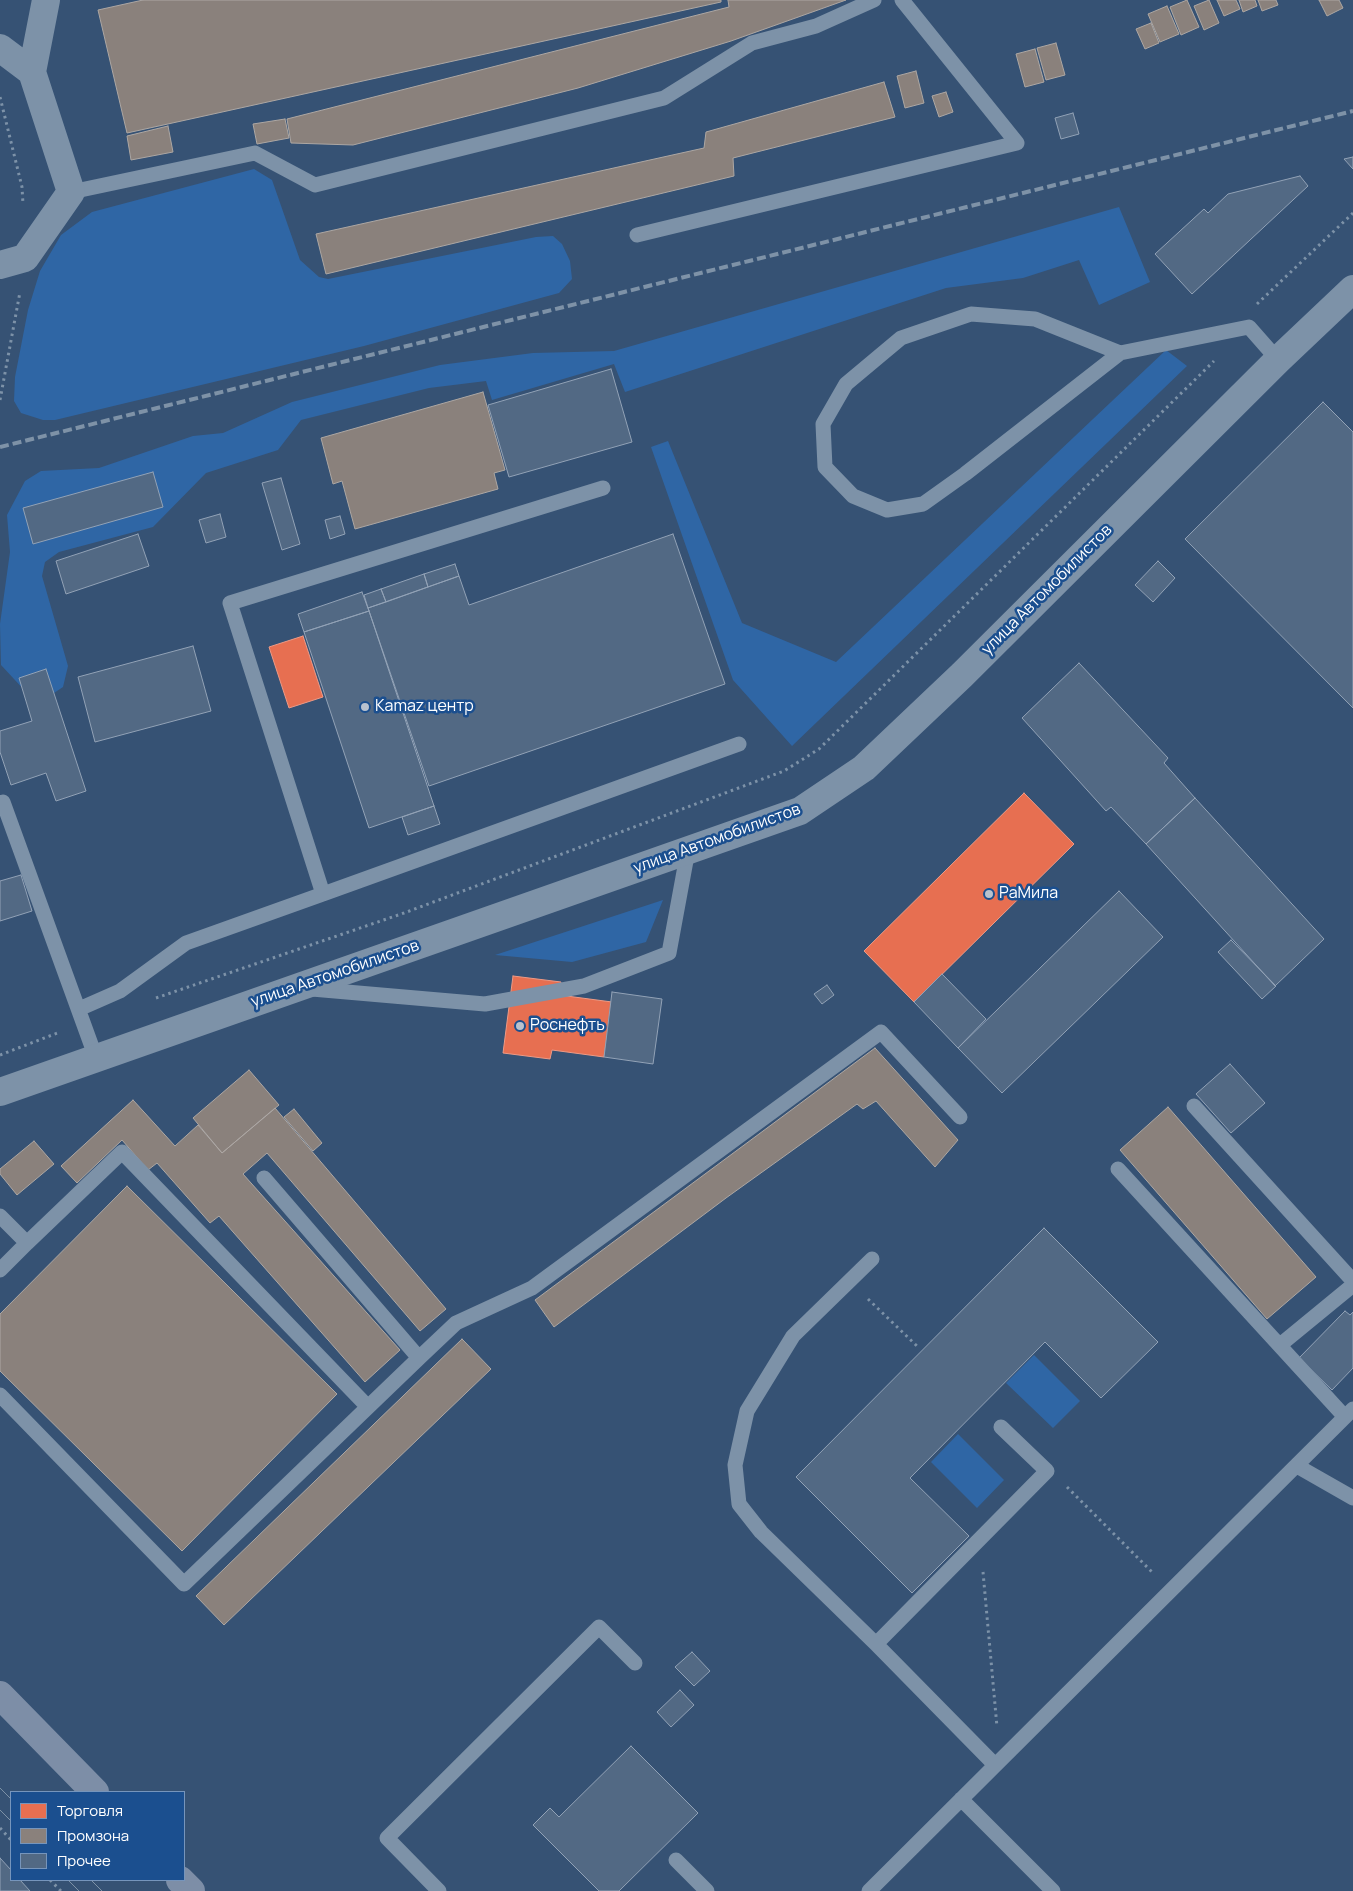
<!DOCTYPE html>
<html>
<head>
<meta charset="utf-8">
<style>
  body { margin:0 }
  #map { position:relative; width:1353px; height:1891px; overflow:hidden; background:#365274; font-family:Manrope,sans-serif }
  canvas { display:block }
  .legend { position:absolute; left:10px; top:1791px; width:175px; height:90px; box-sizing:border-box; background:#1b4f8f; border:1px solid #7695bc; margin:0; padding:6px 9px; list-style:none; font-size:15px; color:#fff }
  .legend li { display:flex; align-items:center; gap:10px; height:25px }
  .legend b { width:25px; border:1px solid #7695bc }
</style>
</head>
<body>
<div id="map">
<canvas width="1353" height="1891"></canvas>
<ul class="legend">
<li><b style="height:14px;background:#e76f51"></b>Торговля</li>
<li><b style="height:14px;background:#8a817c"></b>Промзона</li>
<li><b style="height:14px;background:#526984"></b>Прочее</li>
</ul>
</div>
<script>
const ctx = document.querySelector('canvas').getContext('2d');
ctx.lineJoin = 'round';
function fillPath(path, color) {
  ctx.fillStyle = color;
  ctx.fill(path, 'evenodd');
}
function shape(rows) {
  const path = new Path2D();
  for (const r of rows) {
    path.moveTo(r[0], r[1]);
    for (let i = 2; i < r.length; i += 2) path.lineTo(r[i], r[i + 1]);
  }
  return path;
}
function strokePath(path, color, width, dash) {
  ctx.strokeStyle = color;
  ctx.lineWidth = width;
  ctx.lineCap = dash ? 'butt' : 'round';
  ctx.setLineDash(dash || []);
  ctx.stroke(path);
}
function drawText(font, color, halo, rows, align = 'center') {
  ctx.font = font + ' Manrope,sans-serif';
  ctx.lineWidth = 5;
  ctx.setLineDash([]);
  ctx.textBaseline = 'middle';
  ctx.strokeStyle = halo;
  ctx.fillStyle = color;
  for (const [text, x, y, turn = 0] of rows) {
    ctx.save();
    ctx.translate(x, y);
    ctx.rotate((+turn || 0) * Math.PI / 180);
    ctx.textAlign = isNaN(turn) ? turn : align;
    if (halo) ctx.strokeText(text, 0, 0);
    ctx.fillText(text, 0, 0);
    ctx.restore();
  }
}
fillPath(shape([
  [254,169,272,180,300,260,319,277,328,279,536,237,553,236,562,244,570,261,572,279,559,293,364,346,55,420,43,420,21,413,14,401,15,377,28,310,40,271,61,235,92,212],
  [1119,207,1150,282,1099,305,1079,260,1023,278,946,288,625,392,614,364,492,400,486,381,429,388,301,420,278,450,206,473,153,527,59,552,45,562,42,576,68,666,63,687,51,695,27,693,1,665,0,624,10,552,7,515,25,481,41,471,99,468,193,436,223,433,292,402,440,365,533,353,614,351],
  [1166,350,1187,366,792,746,733,680,651,447,668,441,742,623,836,662],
  [663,900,646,942,572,962,495,955],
  [1034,1355,1080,1401,1053,1428,1006,1383],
  [958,1434,1004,1480,977,1508,931,1462]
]), '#2f66a5');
const shops = shape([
  [303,636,323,697,289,708,269,647,303,636],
  [1024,793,1074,844,914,1002,864,951,1024,793],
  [513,976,561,982,559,995,612,1002,604,1057,552,1050,550,1059,503,1053,513,976]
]);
fillPath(shops, '#e76f51');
strokePath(shops, '#ee9a85', 1);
const industry = shape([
  [143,0,721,0,721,2,127,133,98,10,143,0],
  [728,0,846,0,731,41,578,88,353,145,291,143,287,119,729,7,728,0],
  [1187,0,1199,27,1181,35,1170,7,1187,0],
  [1209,0,1219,23,1204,30,1194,6,1209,0],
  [1217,0,1236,0,1240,9,1224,16,1217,0],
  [1239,0,1255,0,1257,6,1243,12,1239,0],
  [1258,0,1276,0,1278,5,1262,11,1258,0],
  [1319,0,1339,0,1343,8,1327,16,1319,0],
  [1167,6,1179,34,1160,42,1148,14,1167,6],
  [1151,23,1159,43,1145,49,1136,29,1151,23],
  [1056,43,1065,75,1046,80,1037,48,1056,43],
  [1035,49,1044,82,1025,87,1016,54,1035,49],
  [916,71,924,103,905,108,897,76,916,71],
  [884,82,895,117,733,158,734,176,326,274,316,234,704,148,706,132,884,82],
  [946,92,953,112,939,117,932,96,946,92],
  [285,119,289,138,257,144,253,124,285,119],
  [168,126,173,152,131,160,127,136,168,126],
  [483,392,505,470,494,473,498,489,355,529,342,481,333,484,321,438,483,392],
  [875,1048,958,1140,935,1167,876,1101,863,1109,857,1104,726,1198,554,1327,535,1300,875,1048],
  [249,1070,279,1105,222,1153,193,1118,249,1070],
  [133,1100,175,1146,198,1125,222,1153,275,1108,446,1309,420,1331,267,1153,243,1174,400,1350,365,1382,219,1216,210,1223,157,1163,148,1170,122,1140,77,1183,61,1166,133,1100],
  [1168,1107,1316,1277,1267,1319,1120,1150,1168,1107],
  [294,1109,322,1143,313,1151,284,1117,294,1109],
  [34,1141,54,1164,17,1195,0,1174,0,1169,34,1141],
  [127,1186,337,1394,182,1551,0,1371,0,1314,127,1186],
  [462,1339,491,1369,224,1625,196,1596,462,1339]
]);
fillPath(industry, '#8a817c');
strokePath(industry, '#ada7a3', 1);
const building = shape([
  [1073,113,1079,134,1061,139,1055,118,1073,113],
  [1353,157,1353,169,1344,159,1353,157],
  [1300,176,1308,186,1192,294,1155,254,1204,209,1208,213,1228,194,1300,176],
  [611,369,632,442,509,477,488,405,611,369],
  [1323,402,1353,432,1353,708,1185,539,1323,402],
  [153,472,163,507,33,544,23,508,153,472],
  [281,478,300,544,282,550,262,483,281,478],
  [220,514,226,537,206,543,199,520,220,514],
  [340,516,345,534,330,539,325,520,340,516],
  [138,534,149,566,66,594,56,561,138,534],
  [673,534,725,684,429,786,368,608,459,576,469,605,673,534],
  [1158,561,1175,578,1153,602,1135,585,1158,561],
  [455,564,459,576,428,587,424,574,455,564],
  [424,574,428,587,386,602,381,589,424,574],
  [381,589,386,602,368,608,364,595,381,589],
  [362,592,369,611,304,632,298,614,362,592],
  [369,611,434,806,369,828,304,632,369,611],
  [193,646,211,711,95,742,78,677,193,646],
  [1079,663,1168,758,1164,763,1195,798,1146,844,1111,807,1106,811,1022,718,1079,663],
  [46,669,86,791,56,801,46,773,11,785,0,752,0,731,32,721,19,678,46,669],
  [1195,798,1324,939,1275,986,1146,844,1195,798],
  [434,806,440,824,408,835,402,817,434,806],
  [21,875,32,911,0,921,0,881,21,875],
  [1119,891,1163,937,1002,1093,958,1048,1119,891],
  [1231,940,1276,986,1262,999,1218,952,1231,940],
  [942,974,986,1019,958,1048,914,1002,942,974],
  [827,985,834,995,822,1004,814,994,827,985],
  [612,992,662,999,653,1064,604,1057,612,992],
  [1230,1064,1265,1103,1231,1133,1196,1094,1230,1064],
  [1044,1228,1158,1342,1101,1398,1045,1342,910,1478,969,1536,912,1593,796,1477,1044,1228],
  [1345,1311,1350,1315,1353,1312,1353,1368,1332,1390,1299,1358,1345,1311],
  [692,1652,710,1671,694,1686,675,1667,692,1652],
  [680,1690,694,1705,671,1727,657,1712,680,1690],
  [631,1746,698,1813,619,1891,599,1891,533,1825,550,1808,559,1817,631,1746],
  [0,1858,11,1870,11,1880,20,1880,30,1891,0,1891,0,1858]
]);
fillPath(building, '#526984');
strokePath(building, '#92a2b6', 1);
strokePath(shape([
  [0,97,22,187,23,204],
  [1257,304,1353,213],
  [0,400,20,292],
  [156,998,404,913,784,771,819,749,1214,361],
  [0,1055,60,1032],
  [868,1299,918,1347],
  [1067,1487,1153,1573],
  [983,1572,997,1727],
  [0,1828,11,1840],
  [50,1880,61,1891]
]), '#7d92a8', 3, [2.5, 4]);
strokePath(shape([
  [71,192,255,153,315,185,664,98,752,43,816,26,874,0],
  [637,235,1017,143,902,0],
  [1120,353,965,474,923,504,887,510,853,496,825,467,823,424,846,384,901,338,971,314,1035,319,1120,353,1249,327,1278,360],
  [3,802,96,1058],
  [323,894,739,744],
  [312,989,485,1004,584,986,669,953,688,850],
  [79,1009,120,991,186,943,323,894,230,603,603,488],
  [1194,1106,1353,1281],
  [1118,1169,1345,1417],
  [0,1216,27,1243,0,1270],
  [27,1243,122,1152,368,1407],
  [872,1259,793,1336,747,1411,735,1465,739,1504,761,1532,876,1644,995,1765],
  [1280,1345,1353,1285],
  [419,1358,456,1323,532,1288,881,1032,960,1117],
  [0,1395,184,1584,419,1358,264,1178],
  [1297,1466,1353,1498],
  [876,1644,1047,1471,1001,1427],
  [961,1799,1053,1891],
  [676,1860,707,1891],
  [439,1891,387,1838,599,1627,635,1663],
  [869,1891,1353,1409]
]), '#7d92a8', 15);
strokePath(shape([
  [0,48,32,72,71,192,25,258,0,265],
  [32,72,46,0]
]), '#7d92a8', 28);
strokePath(shape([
  [0,1092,800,811,864,768,962,675,1278,360,1353,289]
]), '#7d92a8', 28);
strokePath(shape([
  [0,1695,95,1792],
  [180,1880,191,1891]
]), '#7d8ea7', 28);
strokePath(shape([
  [0,1788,11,1799],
  [0,1810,11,1821],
  [68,1880,79,1891],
  [91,1880,102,1891]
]), '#7e92a7', 1);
strokePath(shape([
  [0,447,1353,111]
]), '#7e92a7', 4, [9, 4]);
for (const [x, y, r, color] of [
  [365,707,5,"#b9c2ce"],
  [989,894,5,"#b9c2ce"],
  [520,1026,5,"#b9c2ce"]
]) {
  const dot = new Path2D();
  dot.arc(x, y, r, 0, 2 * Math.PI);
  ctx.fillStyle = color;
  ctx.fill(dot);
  strokePath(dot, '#1b4f8f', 2);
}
drawText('16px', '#fff', '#1b4f8f', [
  ["улица Автомобилистов",1047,590,-45],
  ["улица Автомобилистов",717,839,-20],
  ["улица Автомобилистов",335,974,-19]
]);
drawText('16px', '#fff', '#1b4f8f', [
  ["Kamaz центр",375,707],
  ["РаМила",999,894],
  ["Роснефть",530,1026]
], 'left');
</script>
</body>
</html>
